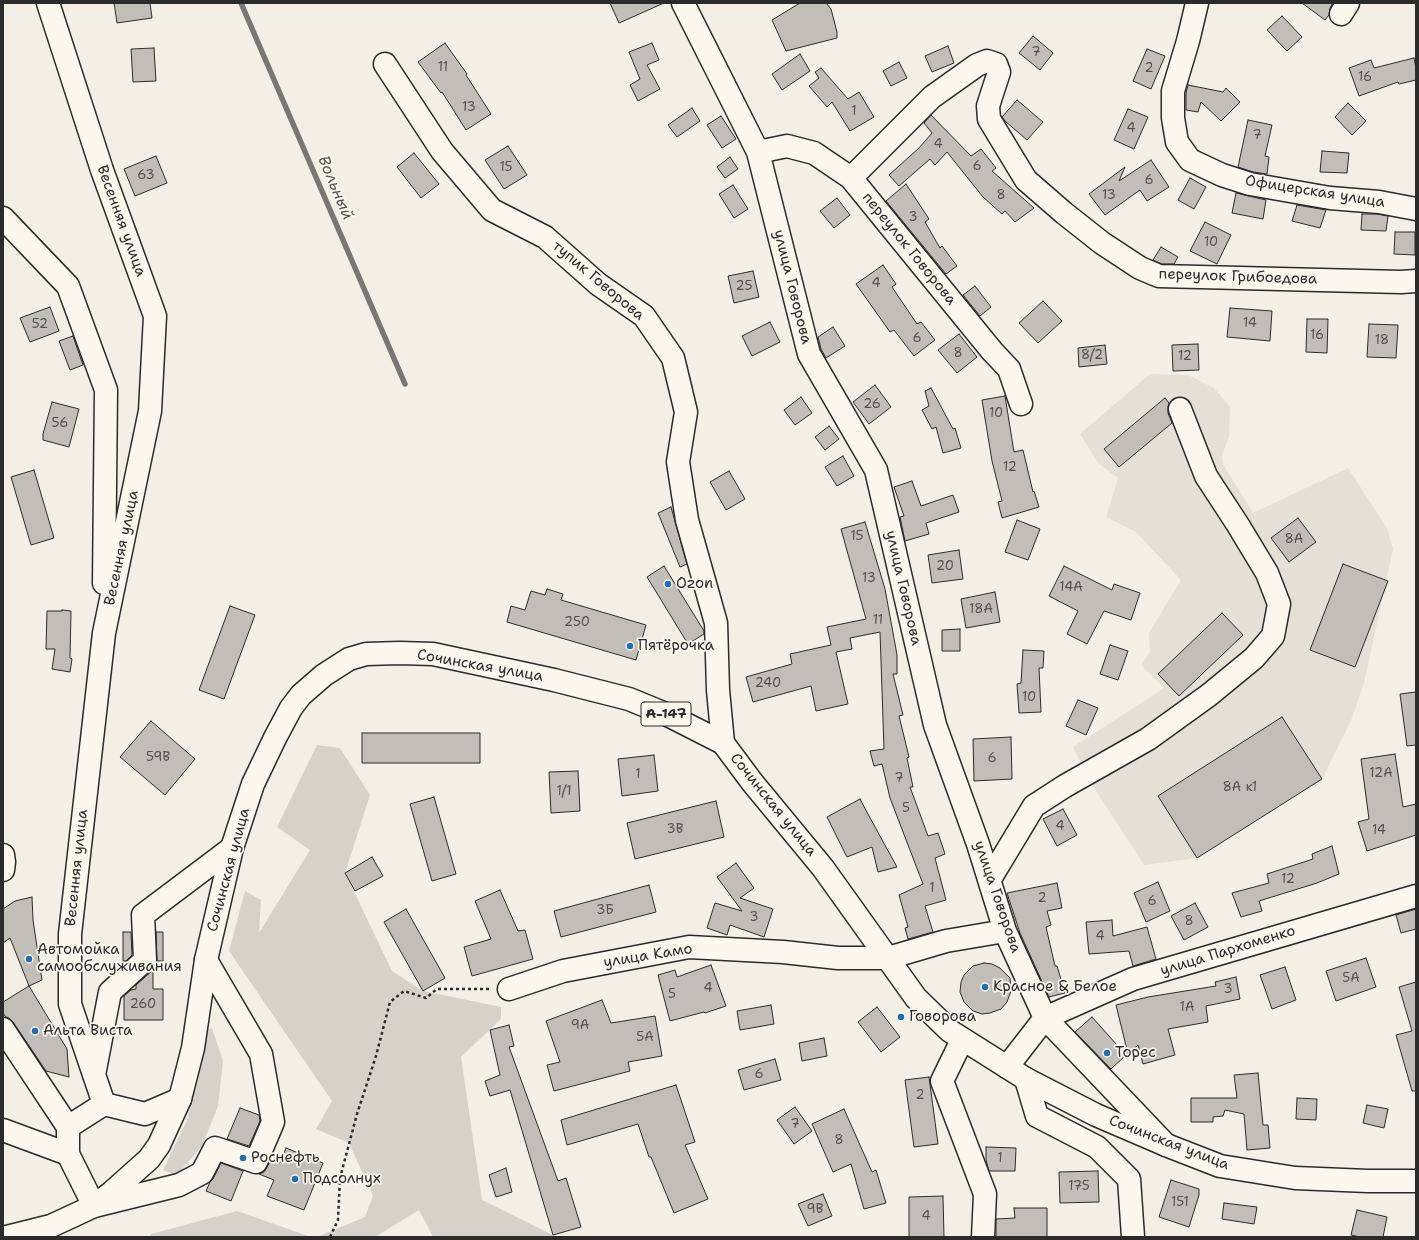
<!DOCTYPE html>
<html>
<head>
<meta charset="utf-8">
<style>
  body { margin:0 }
  #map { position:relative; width:1419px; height:1240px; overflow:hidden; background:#f3efe4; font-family:"Shantell Sans",sans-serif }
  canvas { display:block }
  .frame { position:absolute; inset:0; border:4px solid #2b2b2b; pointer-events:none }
</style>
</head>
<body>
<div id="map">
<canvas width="1419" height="1240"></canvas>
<div class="frame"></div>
</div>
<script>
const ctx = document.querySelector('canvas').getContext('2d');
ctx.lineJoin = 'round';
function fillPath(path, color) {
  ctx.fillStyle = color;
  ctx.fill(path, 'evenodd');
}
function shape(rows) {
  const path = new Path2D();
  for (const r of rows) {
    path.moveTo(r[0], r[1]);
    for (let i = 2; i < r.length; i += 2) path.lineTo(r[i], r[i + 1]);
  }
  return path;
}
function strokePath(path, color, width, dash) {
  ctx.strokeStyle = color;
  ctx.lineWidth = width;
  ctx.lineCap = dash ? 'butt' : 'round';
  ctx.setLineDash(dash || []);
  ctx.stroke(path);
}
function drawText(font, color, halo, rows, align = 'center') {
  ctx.font = font + ' "Shantell Sans",sans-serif';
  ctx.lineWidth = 3.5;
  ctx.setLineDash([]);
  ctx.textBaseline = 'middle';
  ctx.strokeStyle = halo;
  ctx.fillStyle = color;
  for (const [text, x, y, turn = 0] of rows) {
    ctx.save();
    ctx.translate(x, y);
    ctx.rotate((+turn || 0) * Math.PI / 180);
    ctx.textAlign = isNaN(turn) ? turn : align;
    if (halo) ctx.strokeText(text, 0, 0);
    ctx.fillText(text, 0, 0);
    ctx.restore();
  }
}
fillPath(shape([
  [1150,374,1188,375,1214,388,1230,407,1229,437,1222,455,1223,464,1253,513,1348,468,1387,528,1393,549,1364,683,1352,718,1322,779,1197,858,1144,865,1086,775,1073,747,1164,688,1141,665,1150,652,1149,633,1181,580,1136,532,1106,517,1118,478,1099,464,1080,434]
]), '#e4e0d6');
fillPath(shape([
  [317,745,340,748,370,795,345,873,392,971,423,991,501,1007,501,1019,461,1057,482,1200,553,1235,560,1237,433,1237,419,1210,375,1237,317,1237,365,1217,373,1196,349,1143,316,1129,332,1101,229,951,245,891,261,900,259,933,310,850,277,827],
  [212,1028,223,1061,218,1106,202,1146,177,1175,163,1170,187,1120,197,1080,200,1033],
  [237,1211,311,1237,150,1237,151,1234]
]), '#d5d2c9');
strokePath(shape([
  [241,3,405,384]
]), '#787772', 5.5);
const building = shape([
  [114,3,150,3,152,18,117,23,114,3],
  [610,3,664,3,619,23,610,3],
  [800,3,826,3,831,9,837,32,837,38,786,51,772,20,800,3],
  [1302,3,1333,3,1330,8,1329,15,1325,20,1302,3],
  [1282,16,1302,37,1287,51,1267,30,1282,16],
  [1033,36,1053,53,1040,70,1019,53,1033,36],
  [445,43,467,74,466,75,491,114,466,130,442,92,441,93,418,62,445,43],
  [652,43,659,60,647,65,660,89,638,101,630,85,640,79,629,52,652,43],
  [948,46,954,63,932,72,925,56,948,46],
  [154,48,156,81,133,82,131,49,154,48],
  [1147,49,1165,56,1151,89,1133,81,1147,49],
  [800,54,810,71,782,90,772,74,800,54],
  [1414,58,1416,68,1416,80,1399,84,1398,82,1359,96,1349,68,1371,60,1374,68,1414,58],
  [899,62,907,78,891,86,883,71,899,62],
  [821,68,848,99,859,92,874,117,850,131,832,102,827,107,809,86,819,78,815,72,821,68],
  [1188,85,1223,92,1226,88,1240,102,1221,121,1201,102,1198,112,1186,110,1186,93,1188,85],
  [1017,100,1043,122,1027,140,1005,121,1002,117,1017,100],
  [1348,103,1366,121,1352,135,1335,117,1348,103],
  [692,108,700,121,677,137,668,125,692,108],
  [1128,109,1148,117,1134,149,1114,140,1128,109],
  [931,115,971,156,981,149,996,168,992,171,1034,208,1015,222,1005,211,1002,214,983,197,947,152,935,165,930,159,899,186,889,175,919,148,932,133,924,123,931,115],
  [721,116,736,139,722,148,707,125,721,116],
  [1248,120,1272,125,1265,156,1269,157,1267,174,1253,172,1238,167,1248,120],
  [508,146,527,175,504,189,485,160,508,146],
  [1322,151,1349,153,1347,173,1320,172,1322,151],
  [414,153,439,184,421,198,397,167,414,153],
  [156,156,167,183,135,196,124,169,156,156],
  [730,157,738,169,725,178,717,167,730,157],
  [1151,160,1169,187,1147,201,1140,190,1105,215,1089,194,1125,167,1119,181,1151,160],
  [1190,178,1206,187,1194,209,1178,200,1190,178],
  [906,184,929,219,925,222,940,248,942,246,957,266,946,274,886,201,906,184],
  [733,185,748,209,734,218,719,194,733,185],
  [1236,193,1266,200,1263,219,1232,213,1236,193],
  [837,198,850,215,834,228,820,211,837,198],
  [1297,205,1326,210,1320,228,1292,221,1297,205],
  [1362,214,1377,214,1388,216,1386,231,1361,230,1362,214],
  [1205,222,1231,235,1217,264,1190,251,1205,222],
  [1395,232,1415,232,1415,255,1394,254,1395,232],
  [1161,247,1178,257,1174,264,1162,264,1153,260,1161,247],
  [883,265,896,284,892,287,917,324,921,322,935,340,914,356,894,330,890,332,856,284,883,265],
  [753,271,759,297,734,303,728,276,753,271],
  [975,286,991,307,980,316,963,295,975,286],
  [1043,301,1062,321,1038,343,1019,323,1043,301],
  [50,307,59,331,30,342,20,318,50,307],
  [1230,308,1272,311,1270,341,1227,337,1230,308],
  [1307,319,1328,319,1327,353,1306,352,1307,319],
  [770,322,780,342,752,356,742,336,770,322],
  [1369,324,1398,325,1396,358,1367,357,1369,324],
  [833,327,845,346,826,358,821,349,818,337,833,327],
  [959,334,977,357,957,373,938,350,959,334],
  [73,336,83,365,70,370,59,341,73,336],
  [1198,344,1199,370,1173,371,1172,345,1198,344],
  [1105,345,1107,364,1079,367,1078,348,1105,345],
  [875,385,891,407,869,424,853,402,875,385],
  [931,388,953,429,955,428,961,448,943,453,936,427,932,429,922,410,929,406,925,391,931,388],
  [1005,396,1014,452,1023,450,1033,492,1034,491,1039,507,1002,518,998,502,1002,501,992,461,982,400,1005,396],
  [801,397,812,413,795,425,784,410,801,397],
  [1165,398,1169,403,1168,407,1168,413,1172,423,1119,467,1104,449,1165,398],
  [52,402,79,409,69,447,43,440,43,434,52,402],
  [829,426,839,439,825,450,815,437,829,426],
  [843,456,854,476,837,486,825,467,843,456],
  [34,470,54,538,31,545,11,477,34,470],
  [729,471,745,499,726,510,710,482,729,471],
  [912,481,921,506,953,495,959,512,926,523,929,534,905,541,900,517,904,516,894,487,912,481],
  [671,507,687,564,680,567,658,513,671,507],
  [1298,518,1316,542,1289,562,1271,538,1298,518],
  [1017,520,1040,529,1028,560,1005,552,1017,520],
  [865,522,885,589,897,655,897,674,893,674,903,715,899,716,909,757,907,758,913,787,910,787,928,836,938,833,945,854,935,858,946,900,925,906,933,932,908,939,905,928,908,927,899,895,923,884,890,798,882,764,874,766,870,751,884,749,880,632,850,638,852,649,836,652,848,704,816,711,811,686,753,702,746,677,792,664,790,654,831,645,827,627,866,619,841,529,865,522],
  [959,550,963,579,932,583,928,555,959,550],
  [1343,564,1388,581,1355,667,1310,650,1343,564],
  [664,566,704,631,704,634,688,644,647,577,664,566],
  [1064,566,1112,590,1114,584,1140,593,1131,620,1104,611,1087,644,1067,634,1078,611,1049,596,1064,566],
  [547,589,563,594,561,600,646,625,636,660,507,622,511,606,525,610,531,591,545,595,547,589],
  [995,592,1000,622,966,628,961,599,995,592],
  [230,606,255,615,224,699,199,690,230,606],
  [62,610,71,611,70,658,72,659,70,672,52,669,55,649,46,649,47,611,62,611,62,610],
  [1222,613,1243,635,1179,696,1158,674,1222,613],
  [960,629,960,651,942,651,942,630,960,629],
  [1110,645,1128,651,1118,680,1100,674,1110,645],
  [1023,650,1044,651,1043,668,1039,668,1041,712,1019,713,1017,684,1021,683,1023,650],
  [1416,692,1416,745,1407,746,1400,694,1416,692],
  [1078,700,1098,708,1086,735,1066,726,1078,700],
  [1282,717,1322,779,1197,858,1158,796,1282,717],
  [151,721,195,759,165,795,120,757,151,721],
  [362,733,480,733,480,763,362,763,362,733],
  [1011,737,1012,779,974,781,973,739,1011,737],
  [1395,754,1403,807,1416,804,1416,835,1367,851,1358,822,1369,819,1361,759,1395,754],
  [654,755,658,791,622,796,618,759,654,755],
  [578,771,580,811,551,813,549,772,578,771],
  [434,797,456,874,432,881,410,804,434,797],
  [860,799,869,816,897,867,878,872,872,847,847,857,827,817,860,799],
  [716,801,724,837,635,859,627,823,716,801],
  [1063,809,1077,835,1057,846,1043,819,1063,809],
  [1332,846,1339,874,1317,883,1259,901,1262,911,1241,917,1232,893,1269,883,1267,874,1313,859,1312,854,1332,846],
  [372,857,383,876,355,891,345,873,372,857],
  [736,863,754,888,740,898,773,909,764,937,730,925,727,935,707,928,715,903,742,911,717,877,736,863],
  [1158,882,1170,911,1146,922,1134,893,1158,882],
  [1057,883,1062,908,1047,911,1051,925,1046,927,1055,966,1057,966,1065,993,1049,997,1020,933,1007,893,1057,883],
  [649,885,656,912,561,937,554,911,649,885],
  [500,890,518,931,525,930,533,959,472,976,464,947,491,939,475,901,500,890],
  [32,897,33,920,42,980,29,986,10,938,3,943,3,909,15,901,32,897],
  [1195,903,1208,927,1184,940,1171,916,1195,903],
  [406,909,445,978,423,991,384,922,406,909],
  [1416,909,1416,929,1401,933,1396,915,1416,909],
  [1112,920,1113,936,1147,927,1156,959,1133,966,1129,951,1089,954,1086,922,1112,920],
  [123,932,131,932,132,955,126,961,123,961,123,932],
  [156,932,163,932,163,961,157,961,156,932],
  [1366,958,1376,987,1336,1001,1326,971,1366,958],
  [984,963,992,964,1000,968,1010,978,1011,991,1007,1002,1001,1009,990,1013,982,1014,973,1011,964,1002,960,992,961,982,964,975,973,966,984,963],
  [711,965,726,1006,705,1013,704,1012,670,1021,658,975,675,970,677,977,711,965],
  [1285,967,1296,1000,1272,1009,1260,975,1285,967],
  [153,970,153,989,163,989,163,1020,124,1020,124,996,131,990,136,989,136,985,153,970],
  [1236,977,1240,999,1206,1006,1208,1022,1168,1029,1175,1055,1143,1064,1138,1045,1128,1054,1116,1005,1148,997,1216,986,1215,982,1236,977],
  [1416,982,1416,1091,1412,1091,1396,1035,1412,1031,1399,987,1416,982],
  [29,986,67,1049,69,1077,46,1071,13,1022,9,1018,6,1017,3,1013,3,1002,29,986],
  [602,1000,611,1023,655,1016,662,1056,628,1062,630,1071,554,1091,547,1065,560,1062,546,1021,602,1000],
  [771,1005,774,1024,740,1030,737,1011,771,1005],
  [877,1007,900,1037,881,1052,858,1022,877,1007],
  [1092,1017,1126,1055,1111,1069,1075,1032,1092,1017],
  [509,1025,514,1046,509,1047,558,1181,566,1178,581,1227,553,1235,510,1090,490,1096,485,1081,500,1075,490,1030,509,1025],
  [824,1038,827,1056,802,1061,799,1043,824,1038],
  [775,1059,781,1080,744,1090,738,1070,775,1059],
  [1258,1073,1263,1125,1268,1125,1270,1148,1247,1150,1244,1114,1225,1110,1223,1116,1213,1117,1213,1122,1191,1122,1191,1098,1237,1098,1234,1075,1258,1073],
  [929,1077,938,1144,914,1147,905,1080,929,1077],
  [676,1085,695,1142,685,1145,708,1199,674,1213,651,1157,649,1157,638,1124,567,1145,561,1120,676,1085],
  [1297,1098,1317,1099,1316,1120,1296,1119,1297,1098],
  [1367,1105,1388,1109,1384,1128,1363,1123,1367,1105],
  [795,1107,812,1131,794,1144,777,1120,795,1107],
  [240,1108,259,1115,260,1121,249,1146,227,1139,240,1108],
  [844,1109,872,1172,876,1170,886,1203,864,1209,851,1164,833,1172,812,1124,844,1109],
  [986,1147,1016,1148,1015,1171,989,1171,986,1160,986,1147],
  [286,1148,323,1163,304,1210,267,1196,274,1180,259,1174,264,1172,271,1160,280,1163,286,1148],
  [221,1163,243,1171,231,1201,206,1191,210,1182,213,1179,221,1163],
  [506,1168,512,1192,496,1197,489,1175,506,1168],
  [1098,1171,1099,1202,1060,1203,1059,1172,1098,1171],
  [1171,1180,1199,1189,1199,1195,1189,1227,1159,1217,1171,1180],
  [823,1194,832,1216,808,1226,798,1204,823,1194],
  [943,1196,944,1237,909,1237,909,1197,943,1196],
  [1224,1203,1257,1207,1254,1224,1222,1219,1224,1203],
  [1014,1208,1047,1208,1047,1237,996,1237,996,1219,1015,1218,1014,1208],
  [1357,1210,1387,1217,1383,1237,1360,1237,1351,1235,1357,1210]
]);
fillPath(building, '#c0beb6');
strokePath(building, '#2b2b2b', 1);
const minor = shape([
  [48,3,102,170,155,316,150,411,104,633,70,934,70,1004,104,1104],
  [683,3,758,152,809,354,876,470,935,725,978,844,1005,931,1045,1018,1166,1145],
  [1197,3,1188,41,1173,91,1173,118,1177,142,1190,160,1222,175,1250,184,1330,198,1379,202,1416,209],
  [1341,14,1348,3],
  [385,64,442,151,492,210,545,237,598,284,644,316,673,358,686,412,678,462,687,520,716,623,718,690,723,743],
  [758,152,787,146,814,153,851,178,992,351,1009,369,1021,404],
  [851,178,932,97,977,65,987,61,996,64,999,72,988,106,989,119,1026,180,1064,213,1102,243,1140,268,1159,276,1401,282,1416,281],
  [3,218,68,286,106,390,104,583],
  [3,855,4,862,3,870],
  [990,879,1034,806,1065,786,1148,739,1209,695,1254,658,1273,636,1279,604,1267,573,1238,525,1206,476,1180,409],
  [509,989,563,971,689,947,783,952,838,958,888,958,946,941,1005,931],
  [3,1029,68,1127],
  [962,1040,942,1081,985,1194,983,1237],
  [1007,1067,1045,1018,1133,979,1416,896],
  [94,1075,110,992,145,960,143,915,232,848],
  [1026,1079,1037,1116,1097,1147,1129,1179,1133,1237],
  [180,1099,145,1114,104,1104,68,1127,68,1154,94,1206,179,1185,202,1173,215,1148,256,1162,273,1122,261,1054,206,960],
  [3,1130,68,1154]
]);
const highway = shape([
  [7,1237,51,1226,94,1206,111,1193,149,1159,159,1145,180,1099,193,1048,206,960,232,848,253,784,275,738,291,708,301,695,324,675,349,659,366,654,400,653,433,654,554,680,629,699,668,715,723,743,752,782,823,868,916,998,950,1031,1026,1079,1096,1115,1166,1145,1220,1166,1295,1178,1368,1181,1416,1181]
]);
strokePath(minor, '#2b2b2b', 25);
strokePath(highway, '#2b2b2b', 25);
strokePath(shape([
  [330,1237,338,1220,340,1178,357,1114,376,1056,390,1002,404,991,426,998,437,989,489,989]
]), '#2b2b2b', 2.5, [3, 3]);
strokePath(minor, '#fbf7ec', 22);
strokePath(highway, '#fbf7ec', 22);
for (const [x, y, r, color] of [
  [668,584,4,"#1f6fb2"],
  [630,646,4,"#1f6fb2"],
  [29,959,4,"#1f6fb2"],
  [985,987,4,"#1f6fb2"],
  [901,1017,4,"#1f6fb2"],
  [35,1031,4,"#1f6fb2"],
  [1107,1053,4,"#1f6fb2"],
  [243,1158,4,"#1f6fb2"],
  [295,1179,4,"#1f6fb2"]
]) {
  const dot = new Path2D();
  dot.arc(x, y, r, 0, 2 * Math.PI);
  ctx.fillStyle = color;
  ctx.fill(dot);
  strokePath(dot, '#fbf7ec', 1.5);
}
drawText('13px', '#50504e', null, [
  ["7",1036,53],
  ["11",443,68],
  ["2",1149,69],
  ["16",1365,78],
  ["13",469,108],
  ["1",854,112],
  ["4",1131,129],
  ["7",1257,136],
  ["4",938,145],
  ["6",977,167],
  ["15",506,168],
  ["63",146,176],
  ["6",1149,181],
  ["8",1001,196],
  ["13",1109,196],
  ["3",913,218],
  ["10",1211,243],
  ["4",876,284],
  ["25",744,287],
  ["14",1250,324],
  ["52",40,325],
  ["16",1317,336],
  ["6",917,339],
  ["18",1382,341],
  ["8",958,354],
  ["8/2",1092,356],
  ["12",1185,357],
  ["26",872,405],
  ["10",996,414],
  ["56",60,424],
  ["12",1010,468],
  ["15",857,537],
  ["8А",1294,540],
  ["20",945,567],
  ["13",869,579],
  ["14А",1071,588],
  ["18А",981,610],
  ["11",878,621],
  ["250",577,623],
  ["240",768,684],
  ["10",1029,698],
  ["59В",158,758],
  ["6",992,759],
  ["12А",1381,774],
  ["1",638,775],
  ["7",899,779],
  ["8А к1",1240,788],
  ["1/1",564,792],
  ["5",906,809],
  ["4",1060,827],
  ["3В",675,830],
  ["14",1379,831],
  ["12",1288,880],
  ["1",932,889],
  ["2",1042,899],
  ["6",1152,902],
  ["3Б",605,911],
  ["3",754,918],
  ["8",1189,922],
  ["4",1100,937],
  ["5А",1351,979],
  ["4",708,989],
  ["3",1228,990],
  ["5",672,995],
  ["260",143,1005],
  ["1А",1187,1008],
  ["9А",580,1026],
  ["5А",645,1038],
  ["6",759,1075],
  ["2",920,1096],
  ["7",795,1125],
  ["8",839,1141],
  ["1",1000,1159],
  ["175",1079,1187],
  ["151",1180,1203],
  ["9В",815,1210],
  ["4",926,1217]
]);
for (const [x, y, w] of [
  [666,714,50]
]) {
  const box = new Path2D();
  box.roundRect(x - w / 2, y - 12, w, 24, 3);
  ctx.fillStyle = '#fbf7ec';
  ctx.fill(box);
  strokePath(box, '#2b2b2b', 1);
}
drawText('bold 14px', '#2b2b2b', null, [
  ["А-147",666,714]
]);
drawText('15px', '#2b2b2b', '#fbf7ec', [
  ["Офицерская улица",1315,192,9],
  ["Весенняя улица",121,221,70],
  ["переулок Говорова",909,249,51],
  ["переулок Грибоедова",1238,277,2],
  ["тупик Говорова",598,281,40],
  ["улица Говорова",792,287,76],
  ["Весенняя улица",122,548,-78],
  ["улица Говорова",903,588,77],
  ["Сочинская улица",480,666,10],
  ["Сочинская улица",773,805,51],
  ["Весенняя улица",77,868,-84],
  ["Сочинская улица",229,870,-75],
  ["улица Говорова",997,897,71],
  ["улица Пархоменко",1228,951,-17],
  ["улица Камо",648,956,-9],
  ["Сочинская улица",1169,1143,21]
]);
drawText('15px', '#2b2b2b', '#fbf7ec', [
  ["Ozon",676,584],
  ["Пятёрочка",638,646],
  ["Автомойка",37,950],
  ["самообслуживания",37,967],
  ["Красное & Белое",993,987],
  ["Говорова",909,1017],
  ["Альта Виста",43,1031],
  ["Торес",1115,1053],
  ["Роснефть",251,1158],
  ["Подсолнух",303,1179]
], 'left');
drawText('italic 16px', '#585755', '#fbf7ec', [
  ["Вольный",335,188,67]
]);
</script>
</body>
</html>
